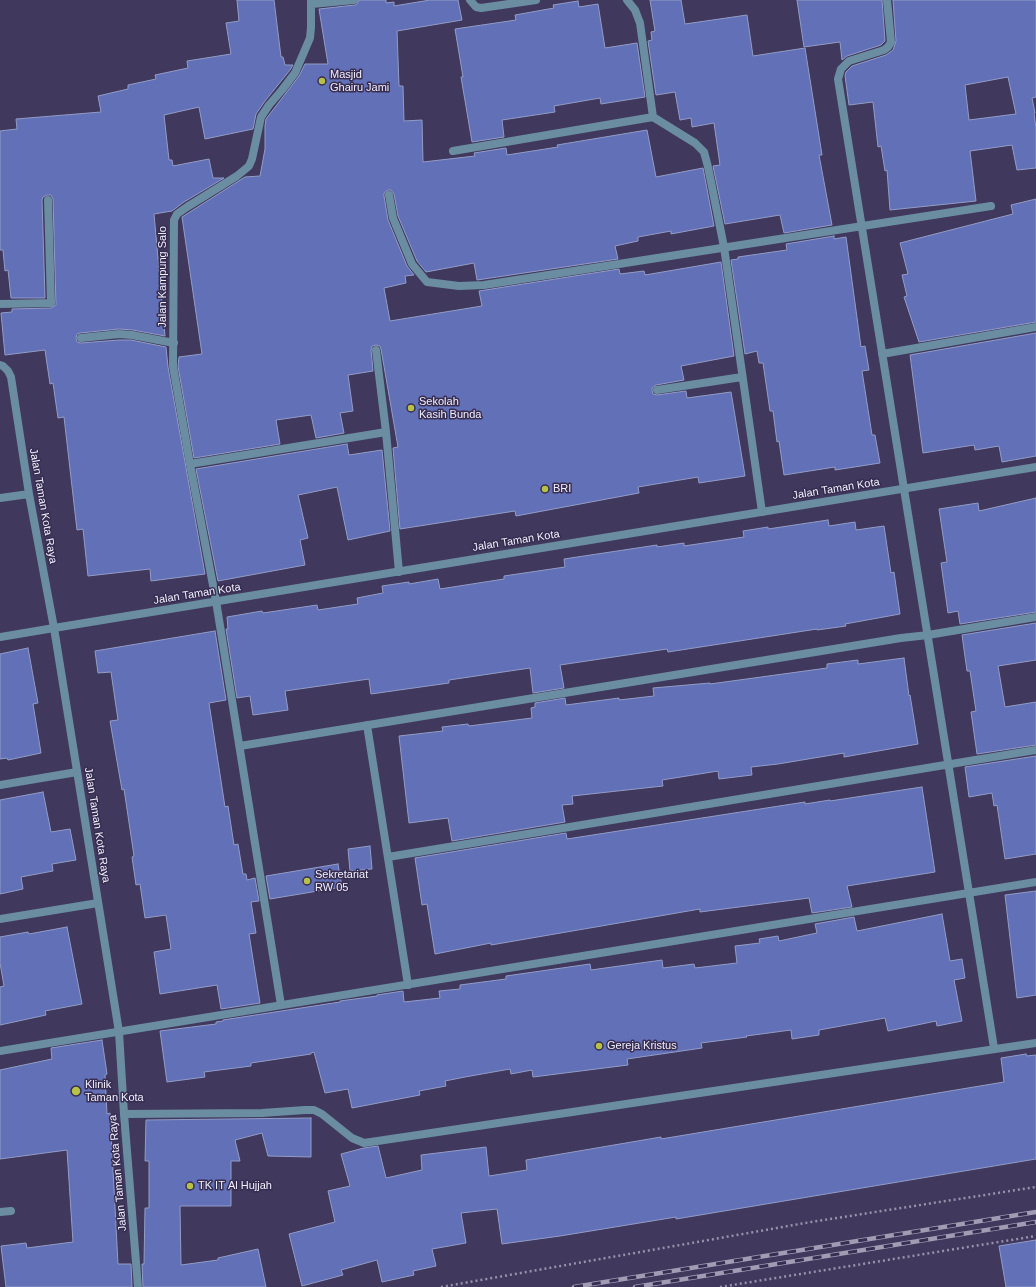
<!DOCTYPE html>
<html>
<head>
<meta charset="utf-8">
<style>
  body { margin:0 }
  canvas { display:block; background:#40385d }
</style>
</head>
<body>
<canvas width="1036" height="1287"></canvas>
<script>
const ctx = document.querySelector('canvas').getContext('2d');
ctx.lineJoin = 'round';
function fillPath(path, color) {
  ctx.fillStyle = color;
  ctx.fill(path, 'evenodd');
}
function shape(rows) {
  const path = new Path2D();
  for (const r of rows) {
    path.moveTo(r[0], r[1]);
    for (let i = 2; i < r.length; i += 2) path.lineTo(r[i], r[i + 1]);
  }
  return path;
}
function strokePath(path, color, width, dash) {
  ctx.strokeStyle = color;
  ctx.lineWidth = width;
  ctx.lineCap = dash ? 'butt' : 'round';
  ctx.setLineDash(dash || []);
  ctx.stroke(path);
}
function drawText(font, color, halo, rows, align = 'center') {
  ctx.font = font + ' Arial,sans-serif';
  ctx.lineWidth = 3;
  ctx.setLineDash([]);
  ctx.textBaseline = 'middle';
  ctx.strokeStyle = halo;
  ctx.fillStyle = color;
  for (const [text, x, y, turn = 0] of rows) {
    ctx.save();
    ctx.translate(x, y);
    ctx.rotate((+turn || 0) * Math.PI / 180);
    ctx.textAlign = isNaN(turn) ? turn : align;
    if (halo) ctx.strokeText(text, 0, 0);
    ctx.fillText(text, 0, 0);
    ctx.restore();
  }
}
const building = shape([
  [237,0,274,0,281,57,283,57,285,65,293,65,290,70,265,101,256,114,253,129,205,139,199,107,164,115,169,160,172,160,173,166,209,159,213,178,224,178,184,202,172,211,154,214,165,336,133,330,119,329,80,333,77,334,76,338,77,342,81,343,119,340,131,340,166,347,168,367,205,574,151,581,150,569,88,576,83,529,77,530,64,417,58,418,53,383,50,384,45,350,5,355,1,313,12,312,12,309,51,308,56,305,53,199,51,195,47,195,43,197,42,200,45,298,11,298,8,270,5,271,3,250,0,250,0,131,17,129,16,119,101,112,98,96,128,89,128,85,156,79,155,75,188,68,187,61,231,54,226,23,239,21,237,0],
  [359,0,386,0,386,3,394,2,394,6,430,0,458,0,462,20,397,31,399,86,403,86,404,121,422,120,423,162,475,156,474,153,506,148,507,155,558,147,557,145,647,130,656,177,703,168,714,226,671,234,671,231,638,237,638,241,615,246,618,259,477,280,474,263,426,272,417,261,398,216,394,194,391,190,388,190,384,193,384,196,388,220,407,266,414,275,405,276,406,283,384,288,390,321,482,306,479,291,619,269,620,274,644,271,645,275,721,262,734,356,681,366,684,380,656,385,652,388,652,390,653,394,657,395,686,391,687,398,731,392,745,476,699,483,698,477,638,487,639,493,516,516,515,511,400,529,393,448,398,447,381,349,380,346,376,345,372,346,371,350,373,371,348,375,353,411,340,413,344,433,316,438,311,415,276,420,280,444,194,458,178,366,179,357,202,354,182,217,245,177,260,176,265,149,265,126,266,119,299,76,305,64,328,64,319,9,355,5,357,4,359,0],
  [650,0,681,0,685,24,747,15,753,56,805,48,822,155,819,155,832,225,784,233,780,215,725,224,713,166,720,165,714,123,692,127,691,118,680,120,675,92,656,95,648,41,652,40,651,32,655,31,650,0],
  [797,0,882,0,885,41,881,45,847,56,842,60,840,42,804,47,797,0],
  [893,0,1036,0,1036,97,1032,98,1035,113,1034,113,1036,128,1036,168,1017,170,1012,145,970,151,976,201,890,210,887,170,885,171,881,146,878,147,873,102,849,105,845,76,846,72,852,66,886,55,893,50,896,41,893,0],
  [1008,77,1016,114,969,120,965,85,1008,77],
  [578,1,579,7,598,4,605,48,637,43,645,97,601,104,600,98,554,106,555,112,502,120,504,137,472,142,461,77,463,77,455,29,516,20,515,15,554,8,553,5,578,1],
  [1036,199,1036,322,919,342,904,297,907,296,902,275,908,274,900,243,1013,214,1011,205,1036,199],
  [834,236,834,239,846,237,861,347,865,346,869,370,862,371,872,435,875,435,880,463,835,470,835,467,784,475,779,441,777,442,773,411,770,411,763,363,759,363,757,351,745,354,731,260,738,259,738,257,787,250,786,244,834,236],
  [1036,333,1036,456,1002,462,999,446,975,450,974,445,923,453,910,355,1036,333],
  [347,444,349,455,382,450,390,531,348,540,337,487,298,495,308,538,300,540,305,565,218,581,196,469,347,444],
  [1036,498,1036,612,960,624,958,611,948,613,941,563,947,562,939,509,978,503,979,511,1036,498],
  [828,520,829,526,855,522,856,530,884,526,891,573,894,572,900,614,845,624,846,626,817,630,817,629,668,652,667,649,560,665,564,688,533,693,530,668,449,680,449,683,371,694,369,679,285,691,288,710,253,715,250,696,237,698,226,629,228,629,227,617,262,611,263,613,317,605,318,610,358,604,357,598,383,593,382,586,409,582,409,584,438,579,440,589,504,579,504,576,565,567,564,559,657,545,657,547,684,543,684,546,744,537,743,531,768,527,768,529,828,520],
  [1036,623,1036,660,998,666,1005,707,1036,702,1036,745,977,754,971,712,976,711,970,671,967,671,962,635,1036,623],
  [215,631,226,700,209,703,225,807,228,806,234,845,238,844,243,874,246,874,247,880,255,878,259,901,251,902,256,933,249,934,260,1003,221,1009,217,985,160,994,154,952,171,949,166,915,145,918,140,884,136,885,132,857,134,856,124,789,122,790,110,721,118,720,111,672,98,673,95,651,215,631],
  [28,648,38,703,33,704,41,753,8,760,7,758,0,759,0,654,28,648],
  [904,658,909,696,910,695,918,744,844,757,844,753,778,764,751,767,752,775,719,779,718,771,662,780,663,786,572,796,573,804,562,805,565,822,452,841,448,818,409,823,399,736,443,731,442,727,468,724,469,726,532,718,531,708,535,707,535,703,565,698,566,705,619,698,619,700,654,696,653,688,710,683,710,684,827,668,827,664,858,660,858,664,904,658],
  [1036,756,1036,854,1005,859,997,805,994,806,992,793,969,797,965,767,1036,756],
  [922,787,935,872,847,886,852,907,812,913,809,898,700,912,700,909,491,945,491,943,435,954,427,904,422,905,415,858,566,833,567,839,805,802,805,804,830,800,830,801,922,787],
  [43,792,51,832,70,829,76,860,52,864,53,871,21,877,23,889,0,894,0,800,43,792],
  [370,846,372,869,350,871,348,849,370,846],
  [338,864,342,887,270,899,266,876,338,864],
  [1036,891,1036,995,1017,998,1005,895,1036,891],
  [942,914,950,961,962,959,965,978,954,980,962,1021,937,1026,936,1021,888,1031,885,1018,819,1030,819,1035,792,1039,791,1030,746,1036,747,1037,701,1043,702,1048,627,1059,628,1065,533,1077,532,1070,511,1074,510,1069,465,1077,445,1081,446,1086,419,1091,420,1095,352,1108,348,1089,325,1093,314,1052,311,1053,311,1054,251,1063,251,1066,204,1072,205,1077,167,1082,160,1031,216,1024,216,1022,223,1021,223,1020,340,1002,340,1001,377,996,377,995,403,991,404,1002,440,998,439,991,460,989,460,985,506,979,506,976,590,964,591,970,662,960,663,968,694,964,695,968,737,963,735,946,760,943,759,939,778,936,779,941,817,933,815,924,854,917,857,931,942,914],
  [67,927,82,1004,45,1011,46,1015,0,1025,0,987,4,986,0,963,0,937,28,932,29,934,67,927],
  [102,1040,107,1074,105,1075,107,1114,110,1113,118,1264,131,1264,132,1287,6,1287,1,1246,26,1243,27,1248,73,1242,67,1150,0,1159,0,1070,52,1059,51,1048,102,1040],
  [1026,1054,1027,1056,1036,1055,1036,1159,676,1219,676,1217,560,1236,502,1244,497,1209,461,1213,466,1243,432,1249,436,1266,413,1271,414,1275,382,1282,377,1260,341,1270,343,1275,302,1286,289,1234,335,1222,328,1191,350,1186,341,1154,364,1148,378,1146,386,1178,422,1170,421,1155,486,1147,489,1176,527,1170,526,1160,661,1137,661,1139,1004,1082,1001,1058,1026,1054],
  [311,1118,311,1157,268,1156,262,1133,235,1140,240,1161,231,1161,231,1206,180,1206,181,1265,218,1260,218,1258,258,1249,266,1287,143,1287,142,1264,144,1264,145,1208,149,1208,149,1161,145,1161,146,1120,311,1118],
  [1036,1240,1036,1287,1006,1287,999,1246,1036,1240]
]);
fillPath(building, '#6270b7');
strokePath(building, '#929cc6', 1);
strokePath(shape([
  [441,1287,811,1222,1036,1187],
  [720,1287,1036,1236]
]), '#9791ab', 2.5, [2, 3]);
strokePath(shape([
  [470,0,476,7,481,8,536,0],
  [627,0,635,10,640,23,653,117,695,143,704,152,708,167,724,247,762,512],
  [887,0,891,42,888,47,884,50,849,61,841,69,838,79,994,1048],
  [312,4,354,0],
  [453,151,653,117],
  [389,195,393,218,412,264,427,282,459,286,484,285,991,206],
  [0,304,51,303,48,200],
  [81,338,119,334,132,335,174,343],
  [376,350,386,432],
  [882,354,1036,327],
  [0,365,3,366,8,371,11,377,29,494,54,628,0,637],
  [657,390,742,377],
  [190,464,386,432,399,572],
  [0,498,29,494],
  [367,725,408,985],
  [240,746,901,638,928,635,1036,617],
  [0,785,77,772],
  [388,857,1036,750],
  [0,919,98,903],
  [281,1005,216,601,190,464,173,366,174,220,177,214,187,207,237,176,249,166,252,159,261,117,269,105,282,90,295,73,310,38,311,27,311,0],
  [0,1051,1036,882],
  [124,1114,262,1113,305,1110,314,1110,322,1114,352,1138,364,1143,1036,1043],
  [0,1212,11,1211]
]), '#6a8da2', 8);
strokePath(shape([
  [138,1287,124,1114,119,1032,54,628,1036,467]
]), '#6a8da2', 8);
const rail = shape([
  [574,1287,1036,1212],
  [635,1287,1036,1222]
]);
strokePath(rail, '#a19cb4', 4.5);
strokePath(rail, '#362d51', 3, [9]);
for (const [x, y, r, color] of [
  [322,81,4,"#b7c148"],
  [411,408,4,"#b7c148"],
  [545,489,4,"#b7c148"],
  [307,881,4,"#b7c148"],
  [599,1046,4,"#b7c148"],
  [76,1091,5,"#b7c148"],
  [190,1186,4,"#b7c148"]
]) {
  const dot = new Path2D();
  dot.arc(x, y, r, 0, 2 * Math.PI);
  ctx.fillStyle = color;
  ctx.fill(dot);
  strokePath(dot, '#362d51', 1.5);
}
drawText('11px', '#f2effd', '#362d51', [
  ["Masjid",330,75],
  ["Ghairu Jami",330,88],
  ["Sekolah",419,402],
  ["Kasih Bunda",419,415],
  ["BRI",553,489],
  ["Sekretariat",315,875],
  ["RW 05",315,888],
  ["Gereja Kristus",607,1046],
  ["Klinik",85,1085],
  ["Taman Kota",85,1098],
  ["TK IT Al Hujjah",198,1186]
], 'left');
drawText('11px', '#f2effd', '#362d51', [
  ["Jalan Kampung Salo",163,277,-90],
  ["Jalan Taman Kota",836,489,-9],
  ["Jalan Taman Kota Raya",43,506,80],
  ["Jalan Taman Kota",516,541,-9],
  ["Jalan Taman Kota",197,594,-9],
  ["Jalan Taman Kota Raya",97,825,81],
  ["Jalan Taman Kota Raya",118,1173,-95]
]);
</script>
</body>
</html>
